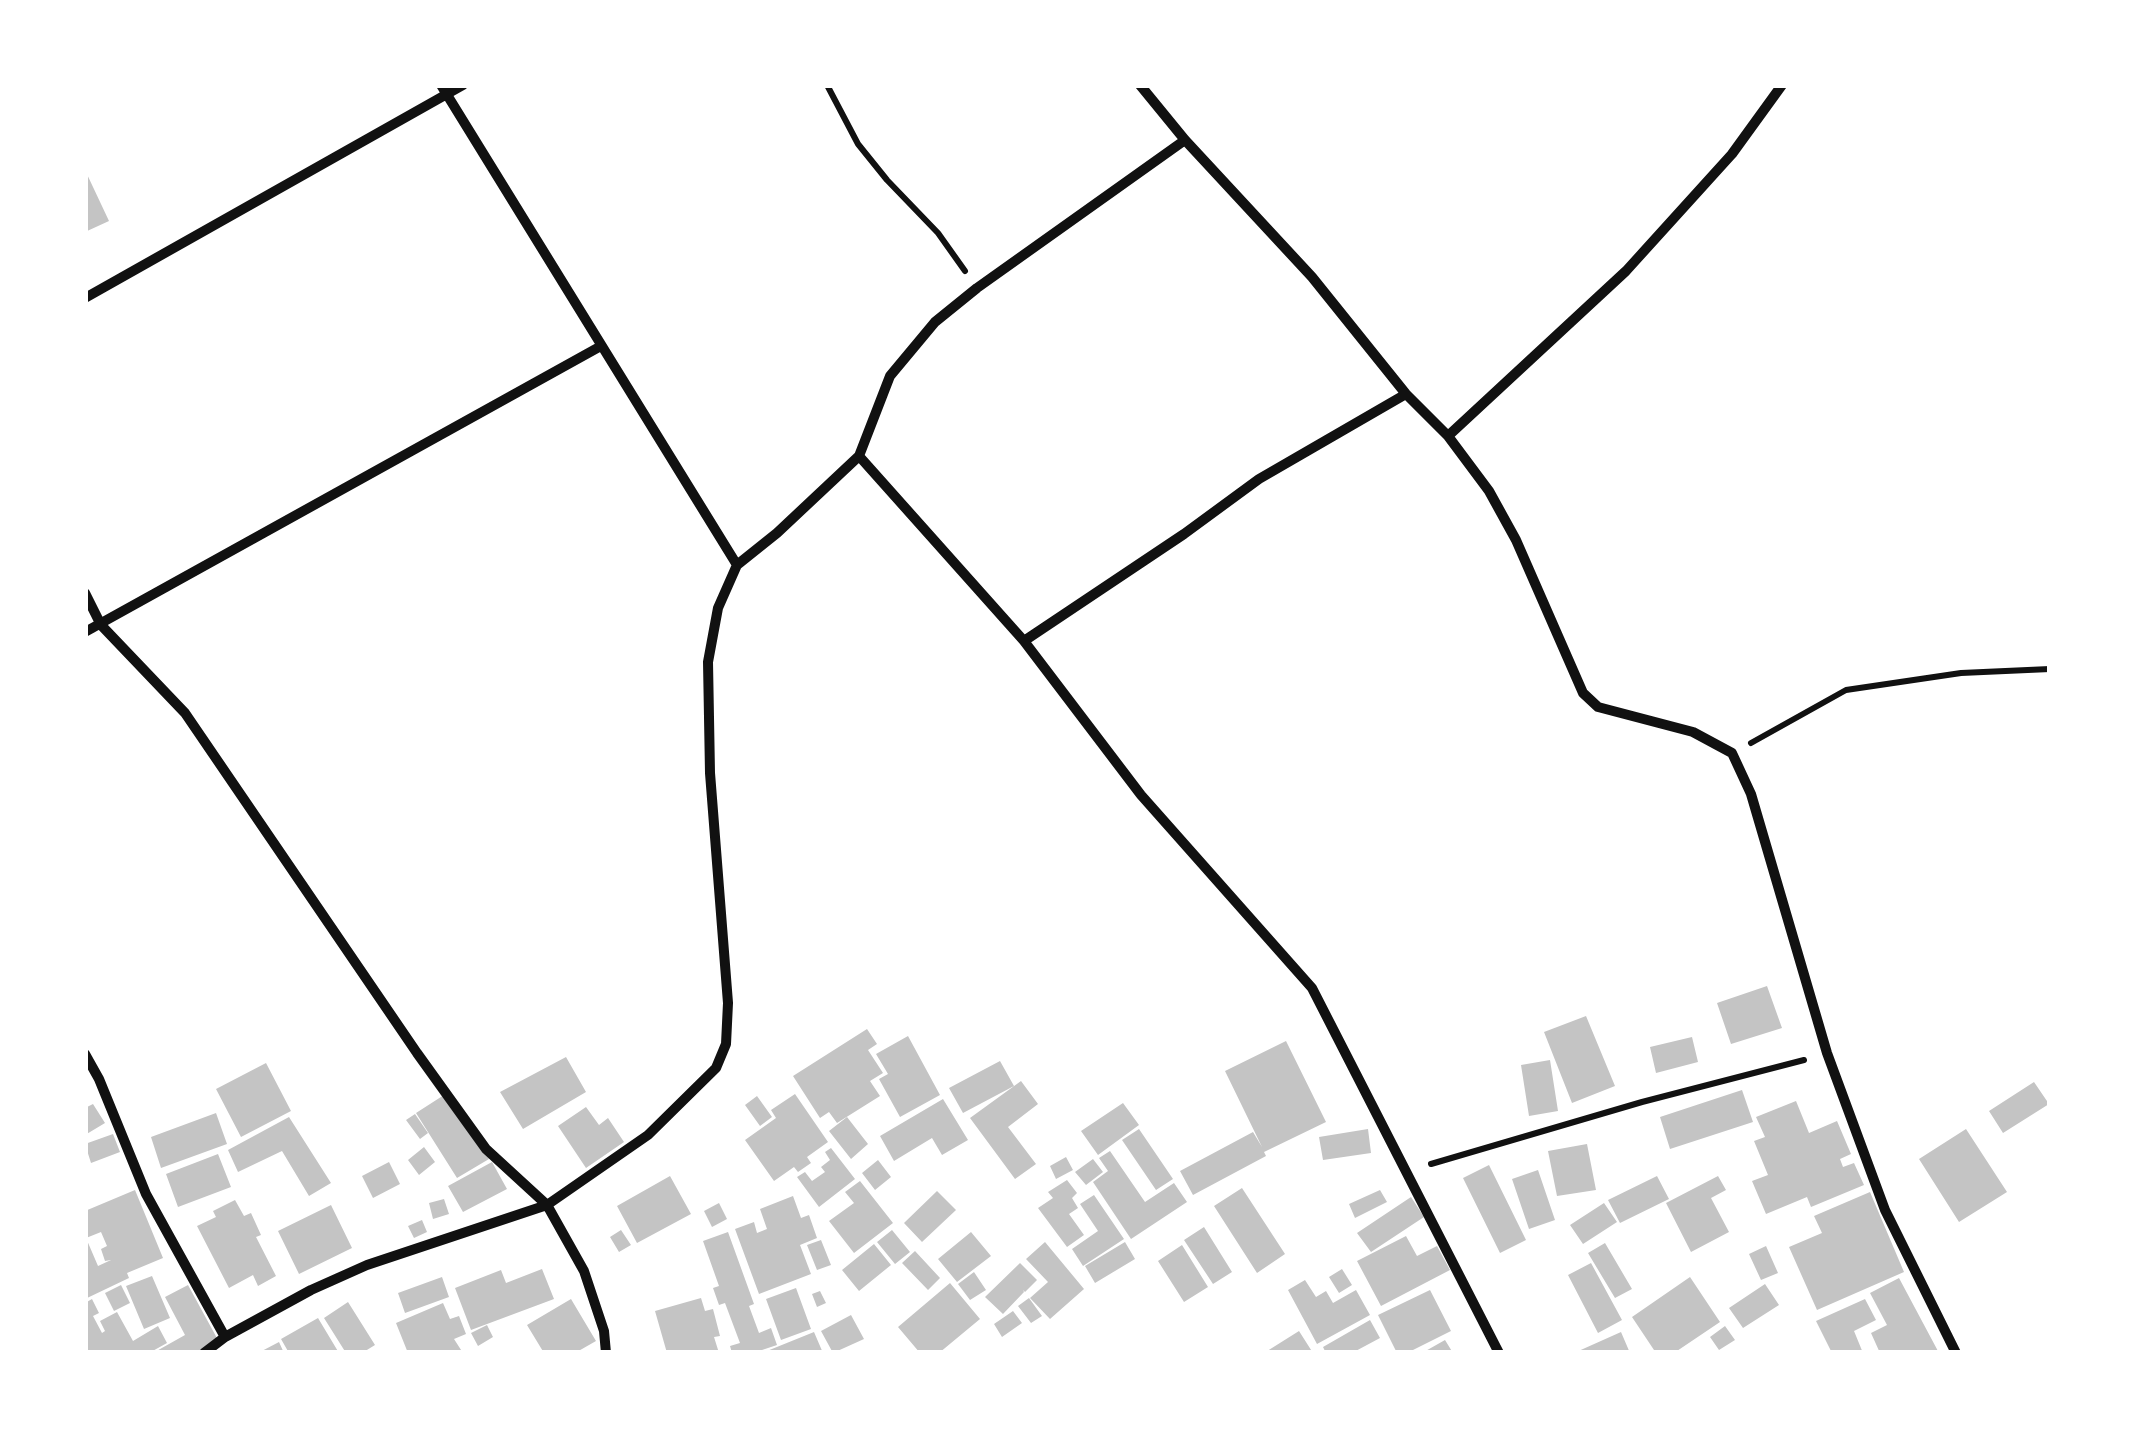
<!DOCTYPE html>
<html>
<head>
<meta charset="utf-8">
<style>
  body { margin:0 }
  #map { position:relative; width:2135px; height:1438px; overflow:hidden; background:#fff; font-family:Helvetica,sans-serif }
  canvas { display:block }
  .frame { position:absolute; inset:0; border:88px solid #fff; pointer-events:none }
</style>
</head>
<body>
<div id="map">
<canvas width="2135" height="1438"></canvas>
<div class="frame"></div>
</div>
<script>
const ctx = document.querySelector('canvas').getContext('2d');
ctx.lineJoin = 'round';
function fillPath(path, color) {
  ctx.fillStyle = color;
  ctx.fill(path, 'evenodd');
}
function shape(rows) {
  const path = new Path2D();
  for (const r of rows) {
    path.moveTo(r[0], r[1]);
    for (let i = 2; i < r.length; i += 2) path.lineTo(r[i], r[i + 1]);
  }
  return path;
}
function strokePath(path, color, width, dash) {
  ctx.strokeStyle = color;
  ctx.lineWidth = width;
  ctx.lineCap = dash ? 'butt' : 'round';
  ctx.setLineDash(dash || []);
  ctx.stroke(path);
}
fillPath(shape([
  [85,170,109,221,85,232],
  [1767,986,1782,1028,1731,1044,1717,1003],
  [1586,1016,1615,1086,1572,1103,1544,1032],
  [867,1029,877,1044,868,1050,883,1073,870,1081,880,1096,837,1123,829,1112,820,1118,793,1076],
  [908,1036,940,1095,900,1117,879,1079,888,1074,876,1054],
  [1692,1037,1698,1062,1656,1073,1650,1047],
  [1286,1041,1326,1122,1264,1152,1266,1156,1193,1195,1180,1171,1253,1132,1262,1147,1225,1071],
  [566,1057,586,1092,523,1129,500,1092],
  [1550,1060,1558,1111,1529,1116,1521,1065],
  [1000,1061,1014,1086,963,1113,949,1088],
  [266,1063,291,1111,241,1137,216,1089],
  [1021,1081,1038,1104,1008,1127,1036,1164,1015,1179,970,1118],
  [2034,1082,2049,1104,2003,1133,1989,1111],
  [1742,1090,1753,1122,1670,1149,1660,1117],
  [795,1094,828,1142,807,1157,811,1163,798,1172,794,1167,774,1181,745,1140,776,1118,771,1110],
  [444,1095,489,1159,457,1178,416,1113],
  [757,1096,772,1117,760,1126,745,1105],
  [943,1099,968,1140,942,1155,932,1138,894,1161,880,1136],
  [1796,1101,1809,1133,1837,1121,1851,1154,1840,1159,1843,1167,1854,1163,1864,1185,1811,1207,1807,1197,1766,1214,1752,1181,1768,1175,1754,1141,1765,1137,1756,1117],
  [1123,1103,1139,1125,1098,1155,1081,1131],
  [93,1104,105,1123,85,1135,85,1108],
  [586,1107,599,1125,608,1118,624,1142,586,1168,558,1126],
  [216,1113,227,1144,161,1168,151,1137],
  [415,1114,428,1133,420,1139,406,1120],
  [289,1117,331,1183,309,1196,282,1151,238,1172,228,1150],
  [847,1117,868,1144,851,1159,829,1131],
  [1139,1129,1173,1179,1156,1190,1122,1140],
  [1368,1129,1371,1153,1323,1160,1319,1137],
  [1966,1129,2007,1192,1959,1222,1919,1159],
  [113,1134,120,1152,91,1163,85,1144],
  [1587,1144,1596,1190,1557,1196,1548,1151],
  [424,1147,435,1162,419,1175,408,1160],
  [831,1148,855,1179,819,1207,797,1177,805,1172,812,1181,825,1172,821,1167,830,1160,825,1152],
  [1110,1151,1145,1202,1174,1183,1187,1202,1131,1239,1093,1182,1108,1171,1099,1158],
  [218,1154,231,1187,178,1207,166,1174],
  [1066,1157,1073,1170,1056,1179,1050,1166],
  [1093,1159,1103,1172,1086,1185,1075,1172],
  [878,1160,891,1177,875,1190,862,1173],
  [389,1162,400,1184,373,1198,362,1176],
  [492,1162,507,1189,463,1212,448,1186],
  [1489,1165,1526,1240,1500,1253,1463,1178],
  [1538,1170,1555,1220,1529,1229,1512,1179],
  [670,1176,691,1214,637,1243,617,1206],
  [1657,1176,1669,1199,1620,1223,1608,1200],
  [1718,1176,1726,1190,1711,1198,1729,1232,1691,1252,1666,1203],
  [1067,1180,1077,1193,1072,1198,1078,1208,1069,1214,1084,1235,1067,1247,1038,1208,1053,1198,1048,1192],
  [860,1181,893,1223,854,1253,829,1221,854,1203,845,1192],
  [1242,1188,1285,1254,1257,1273,1214,1206],
  [135,1190,163,1258,127,1273,129,1278,85,1299,85,1211],
  [101,1232,107,1246,101,1249,105,1261,111,1260,98,1266,86,1238],
  [1380,1190,1387,1202,1355,1218,1349,1204],
  [937,1191,956,1210,922,1242,904,1223],
  [1870,1192,1904,1272,1817,1310,1789,1247,1822,1233,1814,1216],
  [1094,1195,1124,1239,1083,1266,1072,1249,1098,1231,1080,1204],
  [793,1196,801,1218,809,1215,817,1238,800,1245,811,1274,759,1294,735,1229,754,1222,757,1233,767,1229,760,1209],
  [1411,1197,1424,1217,1371,1252,1357,1233],
  [444,1199,449,1214,433,1219,429,1203],
  [235,1200,244,1216,251,1213,261,1235,256,1237,276,1276,258,1286,253,1275,229,1288,197,1226,216,1217,213,1211],
  [719,1203,727,1219,712,1227,704,1211],
  [1604,1203,1617,1222,1583,1244,1570,1225],
  [331,1205,352,1248,299,1274,278,1231],
  [422,1220,427,1232,414,1238,408,1226],
  [1204,1227,1232,1272,1213,1284,1184,1240],
  [621,1230,631,1245,619,1252,610,1237],
  [892,1230,910,1252,895,1264,877,1242],
  [728,1232,754,1304,749,1306,759,1333,771,1328,777,1345,753,1353,732,1353,730,1346,740,1343,725,1303,719,1305,713,1288,719,1286,703,1241],
  [971,1232,991,1256,957,1282,938,1259],
  [1406,1236,1417,1256,1437,1246,1450,1270,1381,1306,1357,1261],
  [821,1240,831,1265,817,1270,807,1245],
  [1045,1242,1084,1289,1050,1319,1030,1298,1048,1282,1026,1259],
  [1125,1242,1135,1259,1095,1283,1085,1266],
  [1605,1243,1632,1289,1615,1298,1588,1253],
  [874,1244,891,1265,859,1291,842,1270],
  [1182,1245,1208,1287,1184,1302,1158,1261],
  [1766,1246,1778,1273,1761,1280,1749,1254],
  [915,1251,940,1278,928,1290,902,1263],
  [1020,1263,1037,1280,1025,1292,1023,1290,1024,1292,1003,1314,985,1297],
  [1591,1263,1622,1320,1598,1333,1568,1275],
  [542,1269,554,1299,471,1330,455,1288,501,1270,506,1283],
  [1342,1269,1352,1285,1339,1293,1329,1277],
  [974,1272,986,1290,970,1300,958,1284],
  [152,1276,170,1318,144,1329,126,1286],
  [442,1277,449,1297,405,1313,398,1293],
  [1690,1277,1720,1322,1674,1353,1656,1353,1632,1317],
  [1899,1278,1939,1353,1880,1353,1871,1333,1887,1325,1870,1293],
  [1305,1280,1316,1297,1326,1291,1333,1303,1356,1290,1370,1315,1317,1344,1288,1290],
  [950,1283,980,1319,939,1353,920,1353,898,1327],
  [1765,1284,1779,1305,1743,1328,1729,1308],
  [121,1285,130,1303,114,1311,105,1293],
  [188,1285,218,1340,195,1353,153,1353,185,1335,165,1297],
  [796,1288,811,1329,781,1340,766,1299],
  [1430,1290,1451,1331,1407,1353,1397,1353,1378,1315],
  [820,1291,826,1303,817,1307,812,1294],
  [701,1298,705,1311,713,1309,720,1336,714,1337,719,1353,667,1353,655,1311],
  [1029,1298,1042,1316,1031,1323,1018,1306],
  [92,1299,99,1313,93,1316,102,1333,105,1331,100,1321,117,1312,133,1341,158,1326,167,1343,149,1353,85,1353,85,1303],
  [571,1299,596,1341,575,1353,544,1353,527,1325],
  [1865,1299,1876,1320,1854,1331,1863,1353,1832,1353,1816,1321],
  [348,1302,375,1345,362,1353,346,1353,324,1318],
  [443,1303,450,1319,459,1316,466,1334,454,1339,463,1353,408,1353,396,1323],
  [1013,1311,1022,1323,1002,1337,994,1324],
  [851,1315,864,1339,833,1353,821,1331],
  [318,1318,339,1353,289,1353,281,1339],
  [1370,1320,1380,1338,1352,1353,1326,1353,1323,1347],
  [487,1325,493,1337,478,1346,471,1333],
  [1725,1326,1735,1340,1719,1350,1710,1337],
  [1299,1331,1313,1353,1264,1353],
  [814,1332,823,1353,762,1353],
  [1621,1332,1630,1353,1574,1353],
  [1445,1340,1453,1353,1422,1353],
  [279,1342,284,1353,258,1353]
]), '#c4c4c4');
strokePath(shape([
  [827,85,858,144,887,180,938,233,965,271],
  [1751,743,1846,690,1961,673,2050,669],
  [1431,1164,1642,1102,1804,1060]
]), '#111', 6);
strokePath(shape([
  [441,85,737,565],
  [1140,85,1185,140,1312,277,1406,394,1448,436,1489,491,1516,540,1583,693,1598,707,1693,732,1732,753,1751,794,1827,1053,1885,1210,1956,1353],
  [85,298,463,85],
  [1448,436,1626,271,1732,154,1782,85],
  [859,456,1024,641,1141,795,1312,988,1499,1353],
  [85,593,101,625,185,713,417,1053,486,1149,547,1205,584,1271,604,1331,606,1353],
  [85,632,601,346],
  [1024,641,1184,534,1259,479,1406,394],
  [85,1054,99,1079,146,1194,225,1337],
  [204,1353,225,1337,311,1290,367,1265,547,1205,648,1135,716,1068,726,1044,728,1003,710,773,708,662,718,608,737,565,777,533,859,456,890,376,935,322,977,288,1185,140]
]), '#111', 10);
</script>
</body>
</html>
